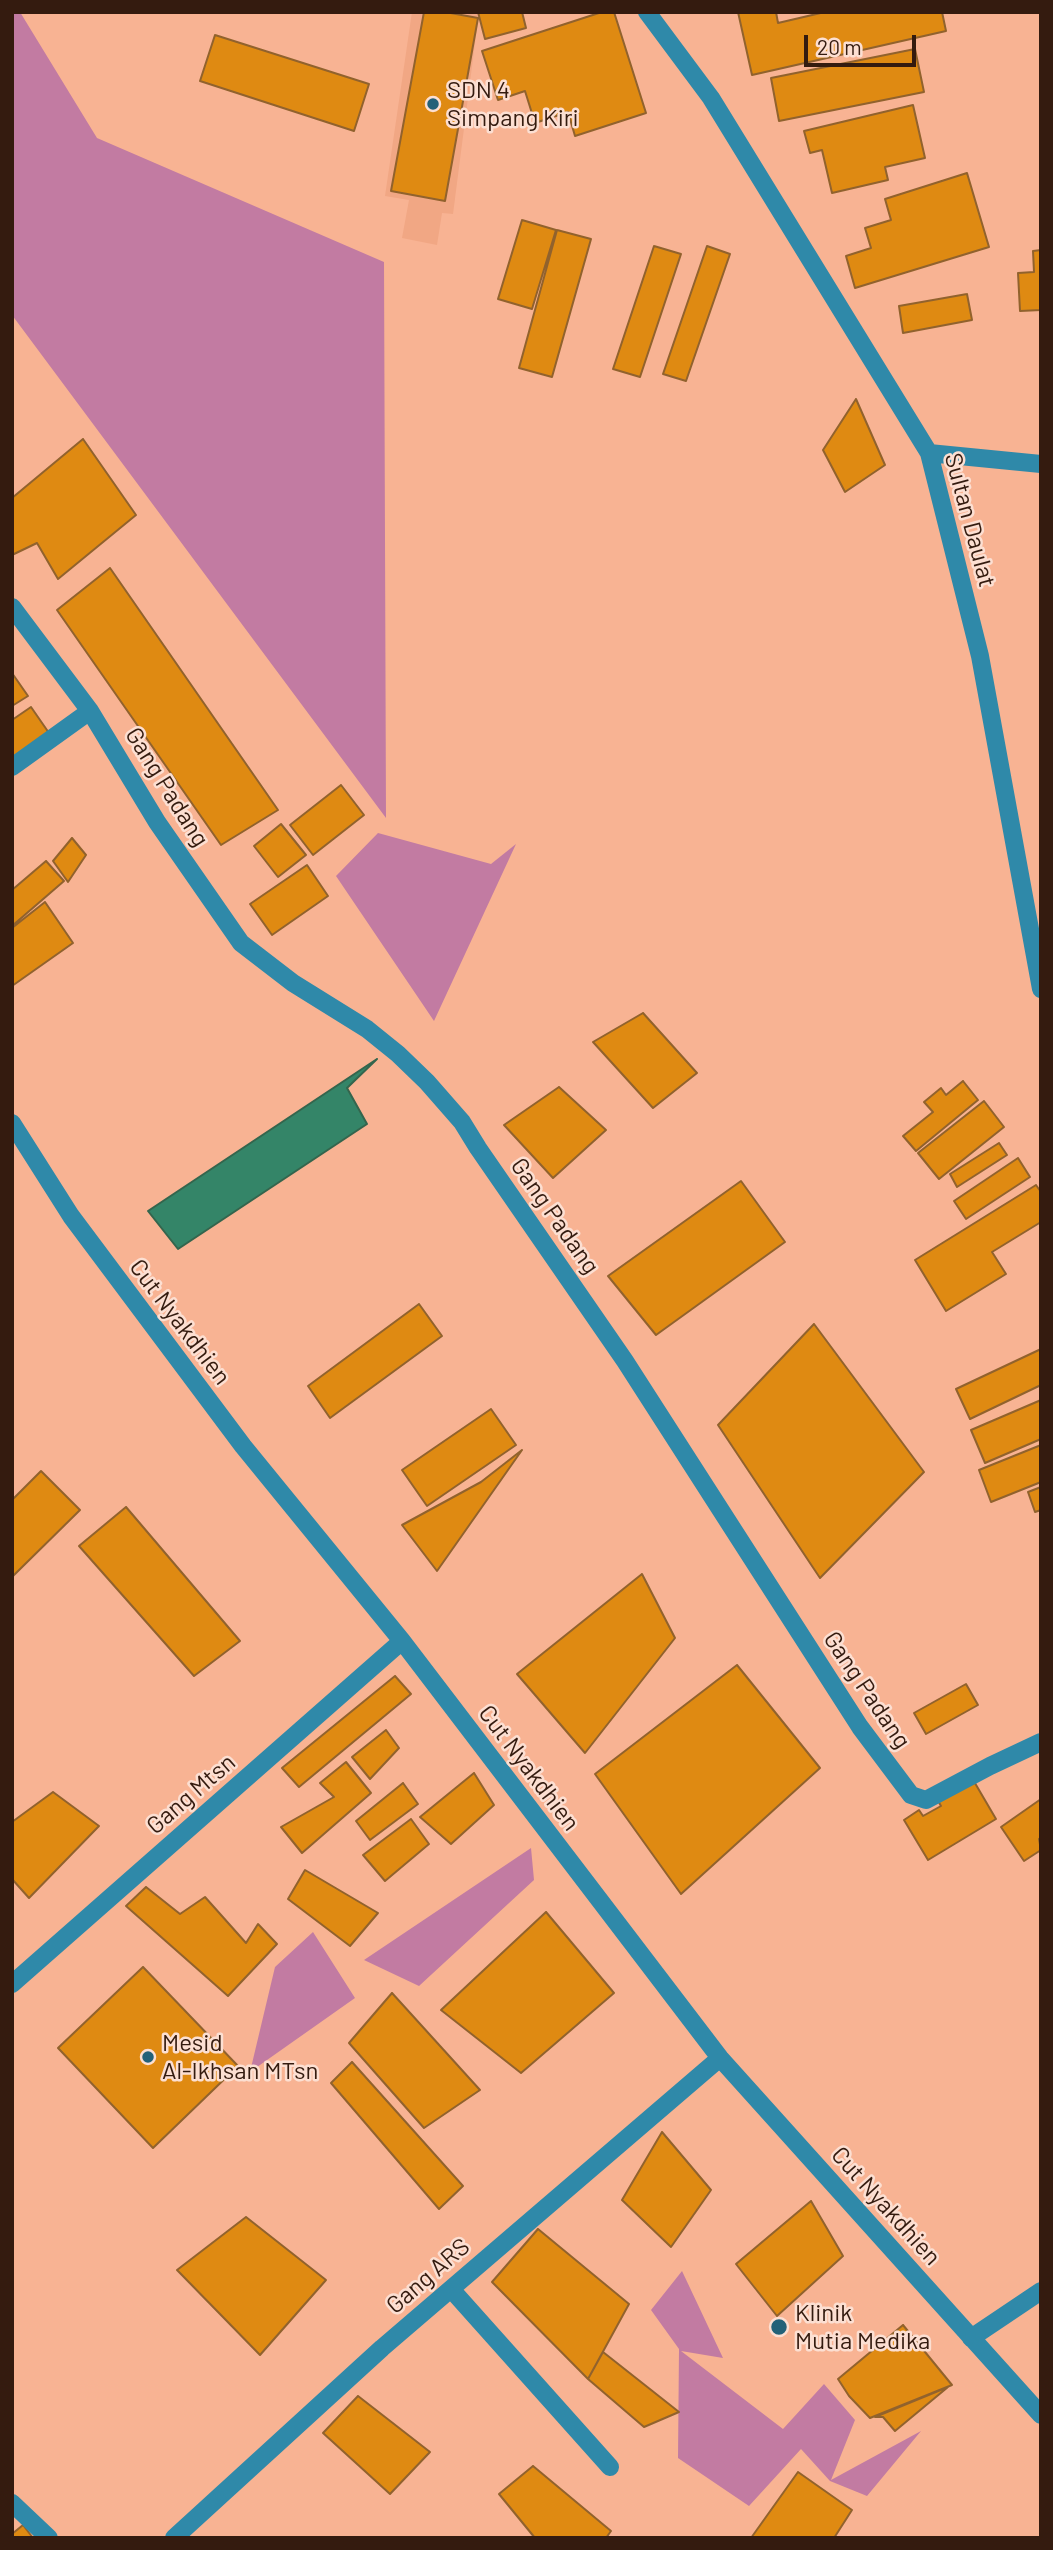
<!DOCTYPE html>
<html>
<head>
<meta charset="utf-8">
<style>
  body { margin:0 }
  #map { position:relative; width:1053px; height:2550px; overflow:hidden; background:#f8b393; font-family:Barlow,sans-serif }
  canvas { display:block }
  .frame { position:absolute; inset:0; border:14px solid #341b0f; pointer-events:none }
  .scale { position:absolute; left:804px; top:35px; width:112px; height:32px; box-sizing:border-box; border:4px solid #341b0f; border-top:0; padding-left:9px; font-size:21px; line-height:24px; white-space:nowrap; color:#341b0f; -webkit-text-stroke:5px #fcdfd2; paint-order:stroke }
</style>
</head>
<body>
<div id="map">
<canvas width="1053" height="2550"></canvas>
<div class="frame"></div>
<div class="scale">20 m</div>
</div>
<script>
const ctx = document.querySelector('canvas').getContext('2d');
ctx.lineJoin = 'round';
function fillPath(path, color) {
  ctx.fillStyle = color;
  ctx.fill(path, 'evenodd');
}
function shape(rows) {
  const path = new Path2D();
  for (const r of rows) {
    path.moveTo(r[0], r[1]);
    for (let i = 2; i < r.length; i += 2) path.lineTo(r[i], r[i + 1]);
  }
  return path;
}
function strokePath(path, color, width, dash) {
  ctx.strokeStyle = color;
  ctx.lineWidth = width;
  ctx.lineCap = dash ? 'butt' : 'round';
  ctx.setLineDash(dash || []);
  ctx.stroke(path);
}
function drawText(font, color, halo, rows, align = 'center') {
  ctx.font = font + ' Barlow,sans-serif';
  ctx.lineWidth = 5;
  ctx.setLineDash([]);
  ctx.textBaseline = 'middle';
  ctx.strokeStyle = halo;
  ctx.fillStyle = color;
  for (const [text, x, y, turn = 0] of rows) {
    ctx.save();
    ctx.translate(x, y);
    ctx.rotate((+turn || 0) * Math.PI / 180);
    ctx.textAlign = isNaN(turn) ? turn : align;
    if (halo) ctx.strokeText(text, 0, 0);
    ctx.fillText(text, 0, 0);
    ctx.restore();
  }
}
fillPath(shape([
  [412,12,479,12,453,214,442,213,437,245,402,238,409,200,385,196]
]), '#f1a784');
fillPath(shape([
  [12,12,20,12,97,138,384,262,386,818,12,315],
  [378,833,491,864,516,844,434,1021,336,876],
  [531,1848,534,1880,419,1986,364,1960],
  [313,1932,355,1998,250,2072,275,1967],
  [682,2271,723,2358,681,2351,783,2429,824,2384,855,2420,831,2480,921,2431,867,2496,830,2481,801,2449,749,2506,678,2458,679,2349,651,2310]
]), '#c27ba2');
const water = shape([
  [377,1059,347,1088,367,1124,178,1249,148,1211,377,1059]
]);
fillPath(water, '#348568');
strokePath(water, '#34654d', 2);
const building = shape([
  [424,12,445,12,478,18,445,201,391,191,424,12],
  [478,12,522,12,526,28,485,39,478,12],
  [602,12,614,12,646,113,575,136,568,112,535,123,525,91,498,100,482,51,602,12],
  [738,12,776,12,778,23,825,12,942,12,946,31,752,75,738,12],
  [215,35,369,84,354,131,200,81,215,35],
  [915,49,924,92,779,121,771,78,915,49],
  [913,105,925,158,885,167,888,180,832,193,822,150,810,153,804,131,913,105],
  [967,173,989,247,855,288,846,256,871,248,865,228,891,220,885,199,967,173],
  [522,220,556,230,532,309,498,299,522,220],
  [557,230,591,239,552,377,519,368,557,230],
  [654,246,681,254,640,377,613,369,654,246],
  [707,246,730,254,686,381,663,374,707,246],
  [1041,250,1041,310,1020,311,1018,273,1034,272,1033,251,1041,250],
  [967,294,972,320,903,333,899,306,967,294],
  [856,399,885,465,845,492,823,450,856,399],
  [83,439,136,515,58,579,37,543,12,555,12,498,83,439],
  [110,568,278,810,221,845,57,610,110,568],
  [12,673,28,696,12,706,12,673],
  [31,707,49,733,12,759,12,720,31,707],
  [341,785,364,815,313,855,290,825,341,785],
  [281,824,306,855,278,877,254,846,281,824],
  [72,838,86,855,68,882,53,861,72,838],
  [46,861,64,881,12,926,12,890,46,861],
  [307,865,328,896,272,935,250,904,307,865],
  [45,902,73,943,12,986,12,928,45,902],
  [643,1013,697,1073,653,1108,593,1042,643,1013],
  [963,1081,978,1100,916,1151,903,1136,933,1112,924,1102,941,1088,946,1095,963,1081],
  [559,1087,606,1130,553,1178,504,1125,559,1087],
  [984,1101,1004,1127,939,1179,918,1153,984,1101],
  [999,1143,1007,1155,957,1187,950,1174,999,1143],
  [1018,1158,1030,1177,966,1219,954,1201,1018,1158],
  [741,1181,785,1242,656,1335,608,1276,741,1181],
  [1036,1185,1041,1192,1041,1222,992,1252,1006,1274,946,1311,915,1260,1036,1185],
  [419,1304,442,1336,330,1418,308,1386,419,1304],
  [814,1324,924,1472,820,1578,718,1425,814,1324],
  [1041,1349,1041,1385,970,1419,956,1389,1041,1349],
  [1041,1400,1041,1439,985,1463,971,1430,1041,1400],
  [491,1409,516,1445,427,1506,402,1470,491,1409],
  [1041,1445,1041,1482,991,1502,979,1470,1041,1445],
  [522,1450,437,1571,402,1525,481,1482,522,1450],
  [41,1471,80,1510,12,1577,12,1500,41,1471],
  [1041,1487,1041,1510,1035,1512,1028,1492,1041,1487],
  [126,1507,240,1641,194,1676,79,1546,126,1507],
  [642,1574,675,1638,585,1753,517,1674,642,1574],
  [737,1665,820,1768,681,1894,595,1774,737,1665],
  [395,1676,411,1694,299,1787,282,1768,395,1676],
  [966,1684,978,1705,926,1734,914,1713,966,1684],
  [386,1730,399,1748,370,1779,352,1757,386,1730],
  [346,1762,371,1793,302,1853,281,1827,334,1797,320,1783,346,1762],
  [474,1773,494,1805,451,1844,420,1817,474,1773],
  [972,1778,996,1819,928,1860,904,1820,919,1810,923,1816,941,1806,937,1799,972,1778],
  [403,1783,418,1804,370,1840,356,1821,403,1783],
  [53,1792,99,1826,29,1898,12,1879,12,1822,53,1792],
  [1041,1799,1041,1838,1039,1839,1041,1850,1024,1861,1001,1827,1041,1799],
  [411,1819,429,1844,385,1881,363,1855,411,1819],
  [305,1870,378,1913,350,1946,288,1899,305,1870],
  [146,1887,180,1914,205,1897,246,1943,258,1924,277,1944,228,1996,126,1906,146,1887],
  [546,1912,614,1993,521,2073,441,2010,546,1912],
  [143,1967,238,2066,153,2148,58,2048,143,1967],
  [392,1993,480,2090,424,2128,349,2043,392,1993],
  [352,2062,463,2186,439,2209,331,2083,352,2062],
  [662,2132,711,2190,671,2247,622,2200,662,2132],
  [811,2201,843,2256,777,2316,736,2264,811,2201],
  [246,2217,326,2280,260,2355,177,2270,246,2217],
  [538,2229,629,2304,588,2379,492,2282,538,2229],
  [903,2325,952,2385,870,2418,849,2396,838,2379,903,2325],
  [603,2352,679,2412,644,2427,588,2379,603,2352],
  [948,2387,895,2431,883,2417,875,2417,948,2387],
  [358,2396,430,2452,390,2494,323,2433,358,2396],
  [533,2466,611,2531,606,2538,535,2538,499,2494,533,2466],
  [798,2472,852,2510,834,2538,751,2538,798,2472],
  [23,2525,33,2538,12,2538,12,2534,23,2525]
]);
fillPath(building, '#df8a12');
strokePath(building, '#91622d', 2);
strokePath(shape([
  [647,12,711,98,929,453,980,656,1041,989],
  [929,453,1041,464],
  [12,607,90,711,157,822,241,943,293,983,367,1029,398,1054,427,1082,462,1122,478,1148,625,1361,860,1727,911,1795,926,1800,990,1766,1041,1742],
  [12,767,90,711],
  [12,1123,71,1216,243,1446,402,1641,720,2058,1041,2415],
  [12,1984,402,1641],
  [451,2289,610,2467],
  [971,2338,1041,2291],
  [12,2503,49,2538],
  [174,2538,382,2348,720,2058]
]), '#2f89a9', 18);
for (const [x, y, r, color] of [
  [433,104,7,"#236178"],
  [148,2057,7,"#236178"],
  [779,2327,9,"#236178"]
]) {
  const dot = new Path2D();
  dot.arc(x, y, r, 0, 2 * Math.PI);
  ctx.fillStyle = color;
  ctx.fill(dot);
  strokePath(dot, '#fcdfd2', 2.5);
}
drawText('24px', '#341b0f', '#fcdfd2', [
  ["SDN 4",447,90],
  ["Simpang Kiri",447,118],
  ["Mesid",162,2043],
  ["Al-Ikhsan MTsn",162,2071],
  ["Klinik",795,2313],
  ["Mutia Medika",795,2341]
], 'left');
drawText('24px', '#341b0f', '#fcdfd2', [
  ["Sultan Daulat",970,520,75],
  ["Gang Padang",167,787,58],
  ["Gang Padang",555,1216,55],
  ["Cut Nyakdhien",180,1322,53],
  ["Gang Padang",867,1690,56],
  ["Cut Nyakdhien",529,1768,53],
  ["Gang Mtsn",191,1794,-41],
  ["Cut Nyakdhien",886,2206,48],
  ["Gang ARS",428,2276,-41]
]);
</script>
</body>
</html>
